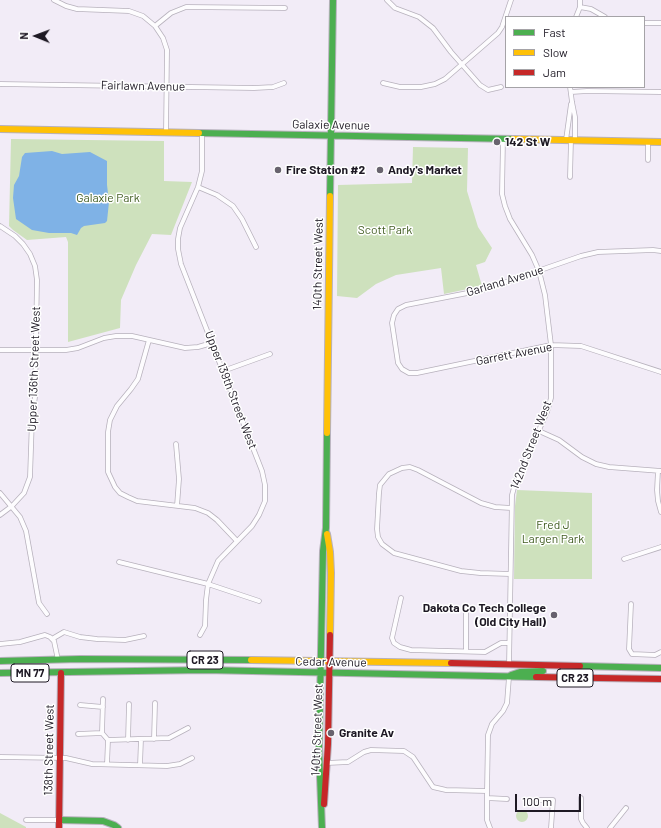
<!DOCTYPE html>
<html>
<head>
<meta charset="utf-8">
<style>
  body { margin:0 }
  #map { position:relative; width:661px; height:828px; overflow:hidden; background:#f2ecf7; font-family:Barlow,sans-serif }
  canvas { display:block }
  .legend { position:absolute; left:505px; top:16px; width:140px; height:72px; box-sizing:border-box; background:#fff; border:1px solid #a5a3a7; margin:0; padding:5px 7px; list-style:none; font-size:12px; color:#1e1924 }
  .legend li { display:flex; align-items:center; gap:8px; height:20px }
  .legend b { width:20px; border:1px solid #a5a3a7 }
  .north { position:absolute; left:16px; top:16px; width:40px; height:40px; -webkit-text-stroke:3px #fff; paint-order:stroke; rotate:271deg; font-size:11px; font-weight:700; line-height:16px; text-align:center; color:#1e1924 }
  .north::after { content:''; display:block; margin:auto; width:14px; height:18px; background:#1e1924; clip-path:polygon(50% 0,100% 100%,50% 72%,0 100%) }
  .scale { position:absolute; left:515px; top:794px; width:66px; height:18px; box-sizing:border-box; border:2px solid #1e1924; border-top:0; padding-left:5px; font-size:12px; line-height:14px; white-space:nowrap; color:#1e1924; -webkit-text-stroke:3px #fff; paint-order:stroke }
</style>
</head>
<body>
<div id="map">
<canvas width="661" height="828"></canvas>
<ul class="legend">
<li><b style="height:5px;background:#4caf50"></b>Fast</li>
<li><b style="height:5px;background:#ffc107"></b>Slow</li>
<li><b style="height:5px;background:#c62828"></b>Jam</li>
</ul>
<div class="north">N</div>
<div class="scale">100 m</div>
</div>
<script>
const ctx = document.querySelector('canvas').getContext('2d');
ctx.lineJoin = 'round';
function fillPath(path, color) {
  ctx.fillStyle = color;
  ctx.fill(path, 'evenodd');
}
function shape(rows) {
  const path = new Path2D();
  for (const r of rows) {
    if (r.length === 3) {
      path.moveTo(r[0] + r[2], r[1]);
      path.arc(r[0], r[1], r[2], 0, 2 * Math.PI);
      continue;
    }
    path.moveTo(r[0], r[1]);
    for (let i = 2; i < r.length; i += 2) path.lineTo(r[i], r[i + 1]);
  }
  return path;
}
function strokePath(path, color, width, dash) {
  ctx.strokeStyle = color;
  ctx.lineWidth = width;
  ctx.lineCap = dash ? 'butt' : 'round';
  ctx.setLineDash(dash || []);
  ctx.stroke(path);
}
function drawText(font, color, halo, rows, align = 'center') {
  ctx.font = font + ' Barlow,sans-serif';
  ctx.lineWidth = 3;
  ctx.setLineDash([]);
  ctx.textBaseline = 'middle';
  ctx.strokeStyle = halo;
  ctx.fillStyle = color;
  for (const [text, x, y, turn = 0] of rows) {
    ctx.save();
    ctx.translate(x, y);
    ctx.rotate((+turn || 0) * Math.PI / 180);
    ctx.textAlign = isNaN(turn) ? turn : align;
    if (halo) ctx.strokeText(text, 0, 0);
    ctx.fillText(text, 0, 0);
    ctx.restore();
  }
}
fillPath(shape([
  [11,139,164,141,164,181,192,182,171,235,152,234,136,265,121,300,120,328,68,342,68,242,66,237,27,240,13,230,9,226],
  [413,147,468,148,467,191,478,227,492,248,485,262,476,265,482,286,444,294,441,268,396,275,376,284,357,298,337,296,338,185,412,183],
  [517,490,592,493,592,579,514,579,515,506],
  [522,816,6],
  [0,813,26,827,26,828,0,828]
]), '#cee1bd');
fillPath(shape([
  [52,151,62,154,90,152,107,161,107,185,109,202,107,221,105,223,84,226,81,228,77,235,71,233,49,233,32,230,16,219,13,198,14,185,19,176,22,157,25,153]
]), '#7fb2e6');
const street = shape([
  [54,0,66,6,77,9,129,11,143,16,155,26,163,38,167,50,166,133],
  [387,0,395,8,419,17,433,28,451,52,480,85,488,90,501,87],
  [580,7,591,9,605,17],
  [576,17,580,7,580,0],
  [644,23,661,23],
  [155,26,171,13,186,7,285,8],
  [383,83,400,87,421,87,435,84,445,79,498,33,502,27,511,0],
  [0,84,254,88,273,87,284,83],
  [570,87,572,102,575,117,575,140],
  [571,92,587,91,661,92],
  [503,139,502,194,505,206,510,219,532,255,539,271,545,295,551,345,551,398,547,412,515,484,512,495,509,665],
  [566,140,571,104],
  [648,160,648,142],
  [570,177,571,140],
  [198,187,217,195,233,206,242,219,256,247],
  [0,226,15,236,23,244,30,254,35,266,37,280,35,397,32,419,30,477,24,493,12,506,0,515],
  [661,251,653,250,598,252,581,256,483,290,406,305,398,309,394,315,392,323,398,363,402,369,409,373,417,373,551,345,581,346,661,372],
  [149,340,138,379,131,389,117,406,110,420,108,432,108,472,115,487,120,493,128,497,137,501,195,508,208,513,217,520,237,541],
  [0,350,66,350,78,348,104,338,116,336,132,336,185,348,198,347,212,343],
  [223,371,270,354],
  [539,431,559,440,582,457,596,464,609,467,661,471],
  [176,444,179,479,177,506],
  [658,471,657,490,658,501,661,512],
  [0,493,20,517,26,531,39,603,47,614],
  [624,559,661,547],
  [119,562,208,584,259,601],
  [510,574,480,573,461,571,394,553,382,544,378,537,377,529,379,493,380,485,389,474,402,468,410,467,418,470,481,503,495,507,511,508],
  [401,598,392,638,394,643,400,647,411,650,485,652,501,643,509,643],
  [631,604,629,649,632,654,655,655,661,652],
  [200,635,205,626,206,600,208,584,218,561,252,526,259,515,265,501,265,485,262,471,181,264,178,249,178,239,180,228,198,187,202,171,202,133],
  [52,639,64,632,80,637,97,639,125,640,144,636],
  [0,644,20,642,45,635,50,637,54,641,58,660],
  [466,650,466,613],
  [80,705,103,707],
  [102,733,103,699],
  [78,734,102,733,108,740,169,738,188,728],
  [154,739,155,703],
  [128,740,129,704],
  [0,757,66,758,92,764,167,766,180,764,192,758],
  [327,763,348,762,364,752,371,750,404,751,413,757,433,787,446,790,487,791],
  [107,764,108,740],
  [140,765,141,739],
  [487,798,507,799],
  [581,798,581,819,583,823,587,828],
  [538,800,553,800,551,828],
  [26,820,59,820],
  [490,828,487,820,487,791,488,735,492,724,503,711,507,703,509,677],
  [610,828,626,808]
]);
const fast = shape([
  [199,133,513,139],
  [330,196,333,0],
  [0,661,80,659,251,660],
  [580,666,661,668],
  [0,673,205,670,536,677],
  [511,675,520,672,543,671],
  [59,820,103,821,114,825,118,828],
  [322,828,319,750,323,551,326,528,327,433]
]);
const slow = shape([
  [0,129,199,133],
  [513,139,661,142],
  [327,433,330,196],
  [327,534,330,552,331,573,330,635],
  [251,660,451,663]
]);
const jam = shape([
  [451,663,580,666],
  [536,677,661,679],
  [324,804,328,744,330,635],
  [59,828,61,673]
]);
strokePath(street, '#b7b1bc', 5.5);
strokePath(fast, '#b7b1bc', 8);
strokePath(slow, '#b7b1bc', 8);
strokePath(jam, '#b7b1bc', 8);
strokePath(street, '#fdfcfe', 4);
strokePath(fast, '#4caf50', 6);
strokePath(slow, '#ffc107', 6);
strokePath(jam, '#c62828', 6);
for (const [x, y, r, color] of [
  [497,142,4,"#68636e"],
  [278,170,4,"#68636e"],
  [380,170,4,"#68636e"],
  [554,615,4,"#68636e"],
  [331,733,4,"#68636e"]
]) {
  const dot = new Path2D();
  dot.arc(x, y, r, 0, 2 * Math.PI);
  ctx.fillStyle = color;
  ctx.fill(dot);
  strokePath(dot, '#fff', 1.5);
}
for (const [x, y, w] of [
  [205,660,36],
  [30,673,38],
  [575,678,36]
]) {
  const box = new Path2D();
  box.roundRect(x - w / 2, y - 9, w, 18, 3);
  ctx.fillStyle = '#fff';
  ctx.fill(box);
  strokePath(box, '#1e1924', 1);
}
drawText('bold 11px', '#1e1924', null, [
  ["CR 23",205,660],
  ["MN 77",30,673],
  ["CR 23",575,678]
]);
drawText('12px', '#1e1924', '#fff', [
  ["Fairlawn Avenue",143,86,1],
  ["Galaxie Avenue",331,125,1],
  ["140th Street West",318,264,-89],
  ["Garland Avenue",505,281,-17],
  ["Garrett Avenue",514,354,-11],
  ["Upper 136th Street West",34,369,-88],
  ["Upper 139th Street West",231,390,69],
  ["142nd Street West",531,445,-69],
  ["Cedar Avenue",331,662,1],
  ["140th Street West",317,730,-88],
  ["138th Street West",49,750,-89]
]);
drawText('bold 12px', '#1e1924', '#fff', [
  ["142 St W",505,142],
  ["Fire Station #2",286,170],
  ["Andy's Market",388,170],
  ["Dakota Co Tech College",546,608,"right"],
  ["(Old City Hall)",546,622,"right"],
  ["Granite Av",339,733]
], 'left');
drawText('12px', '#3f5b1f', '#fff', [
  ["Galaxie Park",108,198],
  ["Scott Park",385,230],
  ["Fred J",553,525],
  ["Largen Park",553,539]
]);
</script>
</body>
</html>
